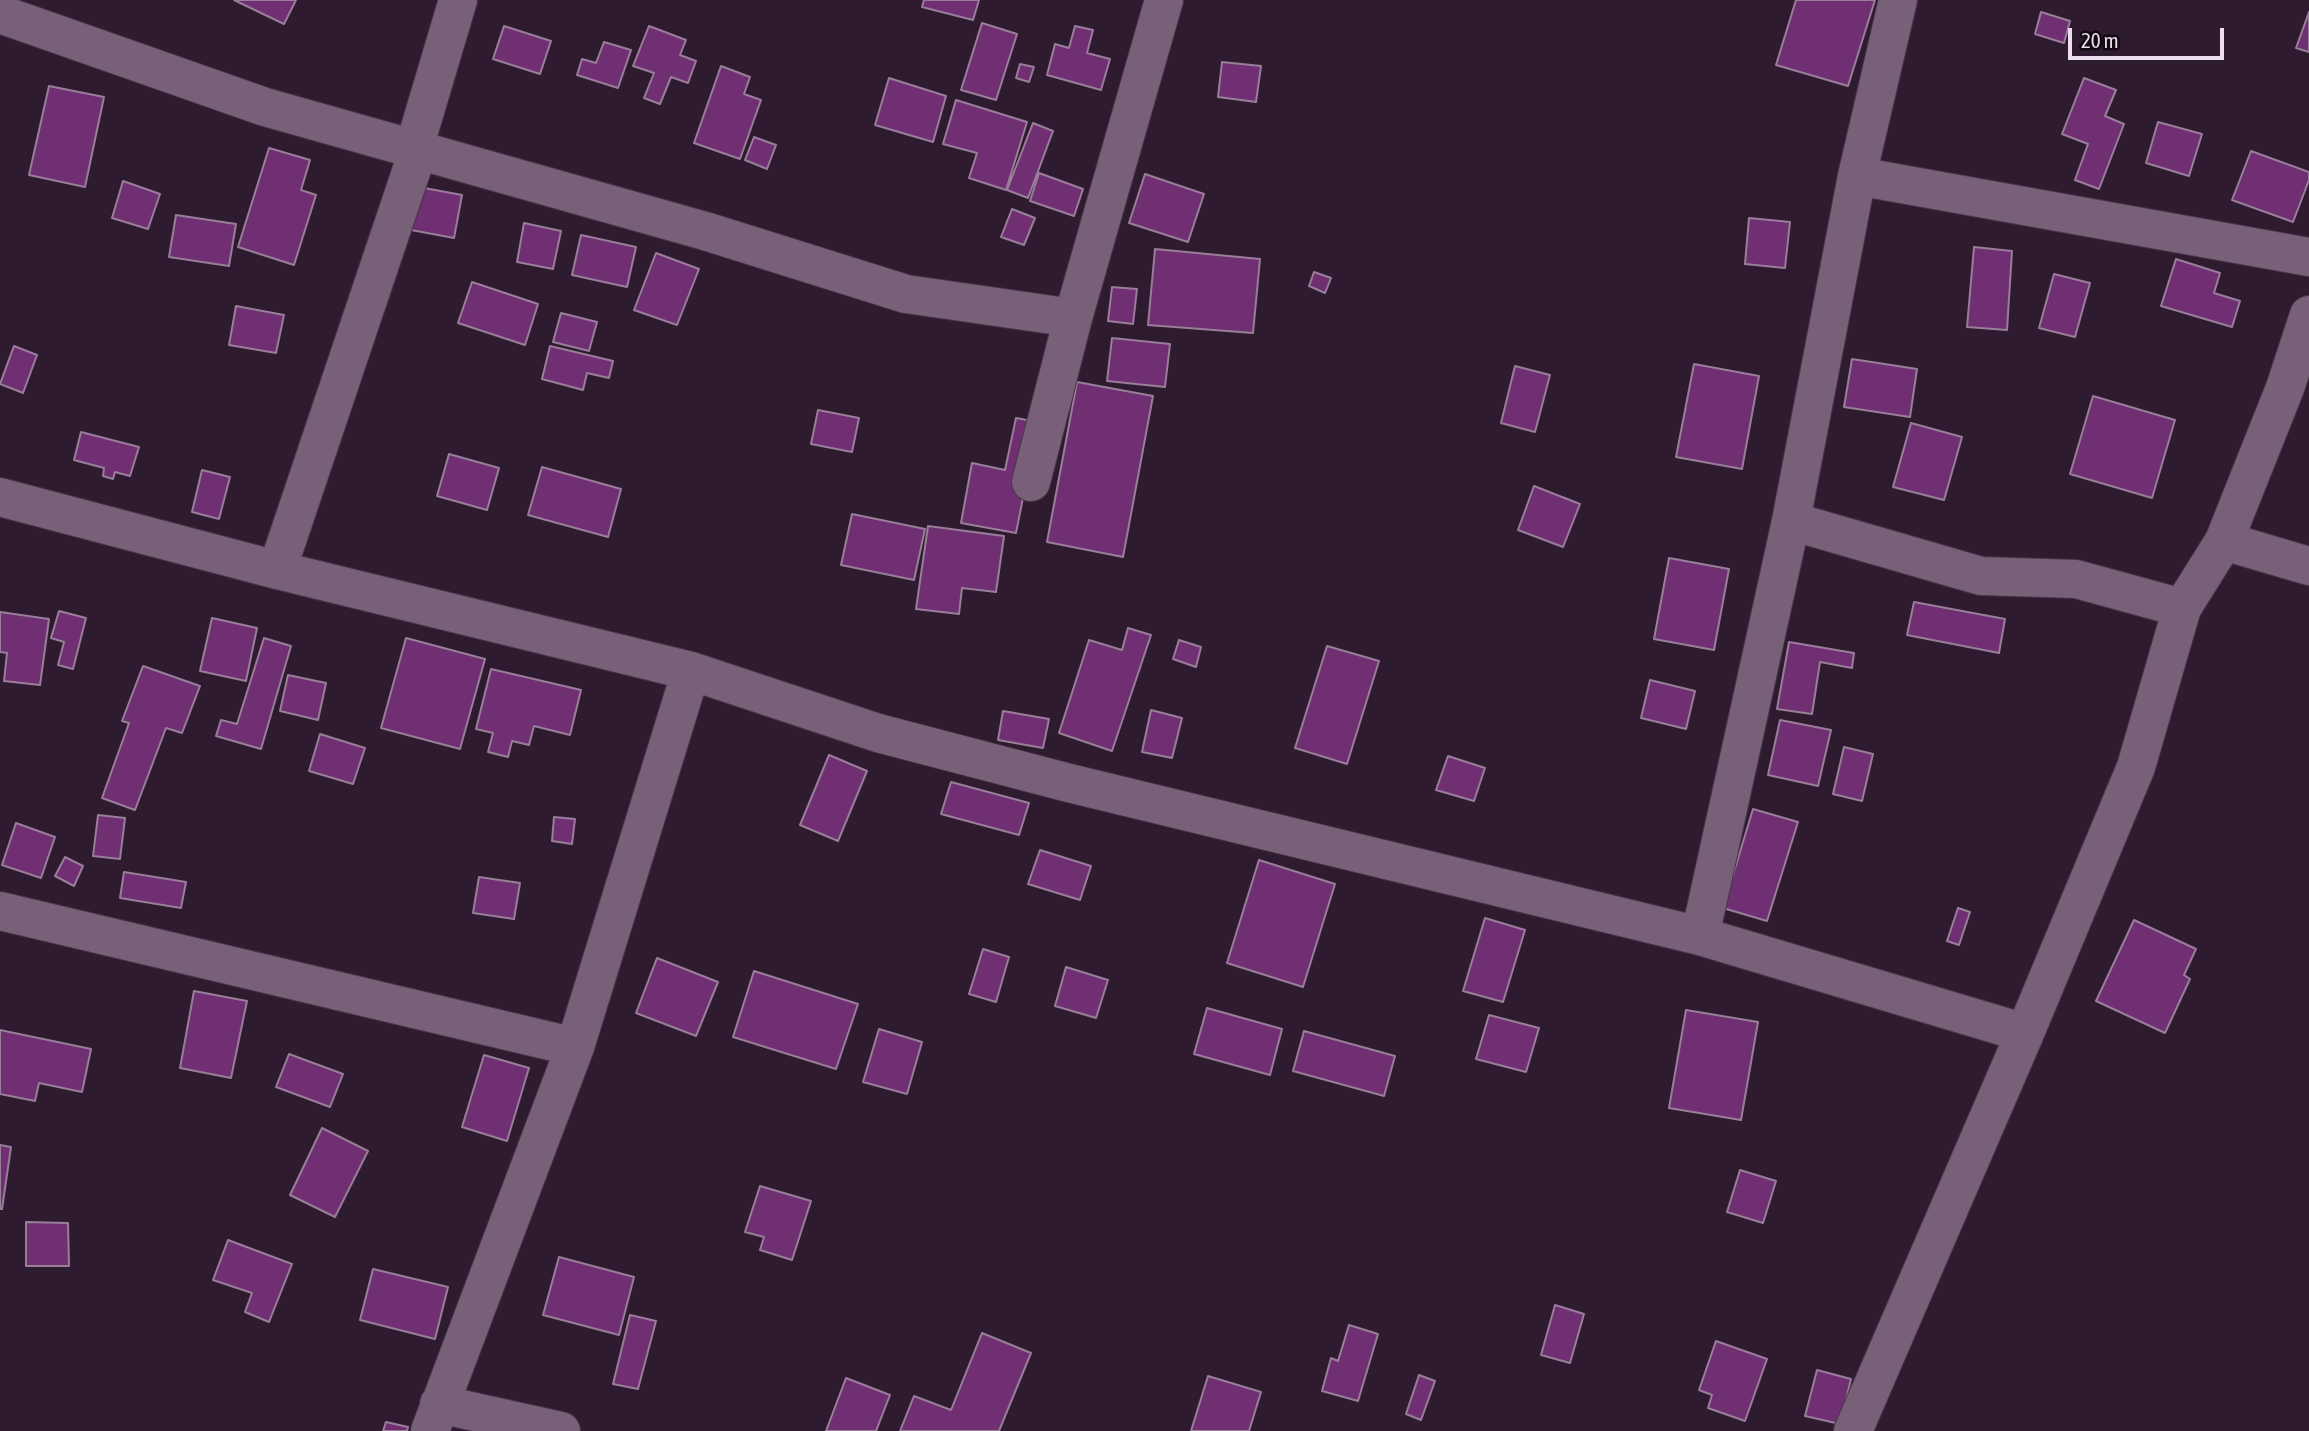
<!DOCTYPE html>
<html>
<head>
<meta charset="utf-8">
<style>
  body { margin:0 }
  #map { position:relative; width:2309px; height:1431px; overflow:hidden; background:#2f1b30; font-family:"Asap Condensed",sans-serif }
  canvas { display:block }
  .scale { position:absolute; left:2068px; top:28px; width:156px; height:32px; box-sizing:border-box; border:4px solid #ecdeec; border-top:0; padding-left:9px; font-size:21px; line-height:24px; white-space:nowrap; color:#ecdeec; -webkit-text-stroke:5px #120912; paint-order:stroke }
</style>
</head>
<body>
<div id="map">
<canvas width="2309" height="1431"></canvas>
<div class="scale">20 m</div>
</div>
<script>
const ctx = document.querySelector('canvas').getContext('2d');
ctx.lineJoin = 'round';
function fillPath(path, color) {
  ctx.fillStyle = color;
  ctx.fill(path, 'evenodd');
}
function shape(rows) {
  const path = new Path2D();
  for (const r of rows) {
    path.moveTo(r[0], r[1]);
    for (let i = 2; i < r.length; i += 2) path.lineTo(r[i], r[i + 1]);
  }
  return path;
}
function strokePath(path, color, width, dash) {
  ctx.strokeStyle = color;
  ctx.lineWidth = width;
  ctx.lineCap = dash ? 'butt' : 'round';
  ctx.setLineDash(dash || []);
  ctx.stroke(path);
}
const building = shape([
  [234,0,296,0,284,24,234,0],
  [924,0,979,0,973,20,922,7,924,0],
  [1796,0,1875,0,1848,86,1776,65,1796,0],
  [2041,12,2070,21,2064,43,2035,34,2041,12],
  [2309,12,2309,52,2296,48,2309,12],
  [982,23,1017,34,996,100,961,90,982,23],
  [504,26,551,41,540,74,493,59,504,26],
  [649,26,686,40,680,55,696,61,688,83,671,77,660,104,644,98,654,73,633,66,649,26],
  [1075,26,1093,30,1087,53,1110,59,1101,90,1047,75,1055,44,1069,48,1075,26],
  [604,42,631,50,618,88,577,75,582,59,596,63,604,42],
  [1222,62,1261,66,1256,102,1218,97,1222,62],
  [1020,64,1034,67,1029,82,1016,78,1020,64],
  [721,66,750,77,744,94,761,100,740,159,694,143,721,66],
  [889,78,946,96,933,142,875,125,889,78],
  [2084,78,2116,90,2105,116,2124,124,2099,189,2075,180,2088,144,2062,134,2084,78],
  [49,86,104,97,85,187,29,175,49,86],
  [956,100,1027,122,1006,190,969,178,977,153,943,144,956,100],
  [2158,122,2202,134,2189,176,2146,163,2158,122],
  [1033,123,1053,131,1028,198,1007,190,1033,123],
  [754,137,776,145,767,169,745,160,754,137],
  [269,148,310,160,301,190,316,195,294,265,238,247,269,148],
  [2251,151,2309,172,2309,180,2293,222,2232,200,2251,151],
  [1039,173,1083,189,1074,216,1030,201,1039,173],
  [1145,174,1204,194,1188,242,1129,223,1145,174],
  [123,181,160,194,148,229,112,218,123,181],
  [419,187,462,195,454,238,411,230,419,187],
  [1012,209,1035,218,1024,245,1001,237,1012,209],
  [176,215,236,224,229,266,169,257,176,215],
  [1749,218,1790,222,1785,268,1745,264,1749,218],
  [524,223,561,231,553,269,517,262,524,223],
  [581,235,636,247,627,287,572,275,581,235],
  [1974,247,2012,251,2007,330,1967,327,1974,247],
  [1155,249,1260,259,1253,333,1148,325,1155,249],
  [656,253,699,269,677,325,634,310,656,253],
  [2176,259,2220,273,2214,293,2240,301,2232,327,2161,306,2176,259],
  [1314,272,1331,278,1325,293,1309,286,1314,272],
  [2054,274,2090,283,2075,337,2039,328,2054,274],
  [472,282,538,304,525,345,458,323,472,282],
  [1112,287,1137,289,1133,324,1108,321,1112,287],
  [236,306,284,315,276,353,229,345,236,306],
  [561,313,597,322,589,351,553,342,561,313],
  [1112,338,1170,344,1165,387,1107,381,1112,338],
  [14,346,37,355,23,393,0,384,14,346],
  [550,346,613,361,609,378,587,373,583,390,542,379,550,346],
  [1852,359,1917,369,1910,417,1844,407,1852,359],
  [1694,364,1759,376,1742,469,1676,457,1694,364],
  [1515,366,1550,375,1535,432,1501,423,1515,366],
  [1077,382,1153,396,1123,557,1047,542,1077,382],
  [2093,396,2175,420,2152,498,2070,474,2093,396],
  [818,410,859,418,852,452,811,444,818,410],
  [1016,418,1038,422,1016,533,961,523,972,463,1005,470,1016,418],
  [1911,423,1962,437,1944,500,1893,487,1911,423],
  [81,432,139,447,130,476,115,472,113,479,103,476,104,468,74,460,81,432],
  [449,454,499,468,487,510,437,496,449,454],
  [542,467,621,489,608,537,528,515,542,467],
  [202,470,230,477,219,519,192,512,202,470],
  [1534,486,1580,504,1563,547,1518,530,1534,486],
  [852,514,925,529,914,580,841,565,852,514],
  [928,526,1004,536,996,592,962,588,959,614,916,609,928,526],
  [1669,558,1729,569,1714,650,1654,639,1669,558],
  [1914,602,2005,619,1999,653,1907,635,1914,602],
  [59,611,86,618,73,669,58,665,64,642,51,638,59,611],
  [0,612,49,619,40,685,4,681,7,653,0,652,0,612],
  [212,618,257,628,246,681,200,671,212,618],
  [1128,628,1151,635,1112,751,1059,733,1089,640,1122,650,1128,628],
  [264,638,291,646,261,749,216,736,221,720,237,724,264,638],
  [406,638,485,659,460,749,381,728,406,638],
  [1179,640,1201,647,1196,667,1173,659,1179,640],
  [1789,642,1854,653,1852,668,1820,662,1812,714,1777,709,1789,642],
  [1327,646,1379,661,1347,764,1295,748,1327,646],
  [143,666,200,686,182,733,166,728,135,810,102,798,129,723,122,721,143,666],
  [491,669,581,690,570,735,534,726,529,745,512,741,508,757,488,752,493,733,476,729,491,669],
  [288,675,326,683,318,720,280,711,288,675],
  [1650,680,1695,691,1686,729,1641,718,1650,680],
  [1151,710,1182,718,1172,758,1142,752,1151,710],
  [1003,711,1049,719,1043,748,998,740,1003,711],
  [1780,720,1831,730,1818,786,1768,775,1780,720],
  [320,734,365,748,353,784,309,771,320,734],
  [1844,747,1873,754,1862,801,1833,794,1844,747],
  [829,755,867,771,838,841,800,825,829,755],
  [1448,756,1485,768,1474,801,1436,790,1448,756],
  [951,782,1029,803,1019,835,941,814,951,782],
  [1753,809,1798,822,1767,921,1723,908,1753,809],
  [98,815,125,818,120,859,93,856,98,815],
  [554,817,575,819,572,844,552,841,554,817],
  [16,823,55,837,41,878,2,865,16,823],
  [1040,850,1091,866,1080,900,1028,884,1040,850],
  [65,857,83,866,74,886,55,876,65,857],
  [1259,860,1335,884,1303,987,1227,963,1259,860],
  [124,872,186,882,181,908,120,898,124,872],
  [479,877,520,883,514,919,473,913,479,877],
  [1958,908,1970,912,1959,945,1947,941,1958,908],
  [1485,918,1525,930,1503,1002,1463,991,1485,918],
  [2134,920,2196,949,2184,975,2190,979,2165,1033,2096,1001,2134,920],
  [983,949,1009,957,996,1002,969,994,983,949],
  [657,958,718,982,696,1036,636,1013,657,958],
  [1066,967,1108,980,1096,1018,1055,1006,1066,967],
  [754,971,858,1004,836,1069,733,1037,754,971],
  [194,991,247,1001,231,1078,180,1068,194,991],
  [1207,1008,1282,1029,1270,1075,1194,1054,1207,1008],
  [1686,1010,1758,1022,1741,1120,1669,1108,1686,1010],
  [1489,1015,1539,1028,1526,1072,1476,1059,1489,1015],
  [879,1029,922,1042,907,1094,863,1082,879,1029],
  [0,1030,91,1049,82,1092,39,1083,35,1101,0,1094,0,1030],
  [1304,1031,1395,1056,1384,1096,1293,1071,1304,1031],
  [289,1054,343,1074,330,1107,276,1087,289,1054],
  [484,1055,529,1068,507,1141,462,1127,484,1055],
  [322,1128,368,1151,335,1217,290,1195,322,1128],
  [0,1145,11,1147,2,1209,0,1209,0,1145],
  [1740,1170,1776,1181,1763,1223,1727,1212,1740,1170],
  [760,1186,811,1201,792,1260,760,1250,764,1237,745,1232,760,1186],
  [26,1222,68,1223,69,1266,26,1266,26,1222],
  [228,1240,292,1264,269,1322,245,1312,252,1293,213,1280,228,1240],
  [559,1257,634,1277,619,1335,543,1315,559,1257],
  [373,1269,448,1287,435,1339,360,1320,373,1269],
  [1555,1305,1584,1314,1570,1363,1541,1355,1555,1305],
  [630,1315,656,1321,638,1389,613,1384,630,1315],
  [1349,1325,1378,1334,1358,1401,1322,1391,1331,1358,1338,1361,1349,1325],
  [982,1333,1031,1353,999,1431,900,1431,914,1396,951,1410,982,1333],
  [1716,1341,1767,1359,1745,1421,1708,1408,1712,1395,1699,1390,1716,1341],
  [1817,1370,1851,1379,1840,1424,1805,1416,1817,1370],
  [1419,1375,1435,1381,1421,1420,1406,1414,1419,1375],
  [1208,1376,1261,1392,1249,1431,1191,1431,1208,1376],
  [846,1378,890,1395,876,1431,826,1431,846,1378],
  [386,1422,408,1427,407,1431,383,1431,386,1422]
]);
fillPath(building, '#702f73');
strokePath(building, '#987e98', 2);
const minor = shape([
  [1898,0,1857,176,1791,521,1981,576,2076,579,2182,608],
  [0,14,265,107,705,231,906,294,1073,318,1164,0],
  [1857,176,2309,257],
  [1031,482,1073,318],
  [0,497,277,570,691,671,878,733,1069,783,1700,936,2025,1033],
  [2224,541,2309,566],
  [277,570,413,166,414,148,458,0],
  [0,911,575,1047],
  [1700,936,1791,521],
  [439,1404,561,1431],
  [430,1431,575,1047,691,671],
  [1853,1431,2025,1033,2136,767,2182,608,2224,541,2285,388,2309,315]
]);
strokePath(minor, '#463546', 40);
strokePath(minor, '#786078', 38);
</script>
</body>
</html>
